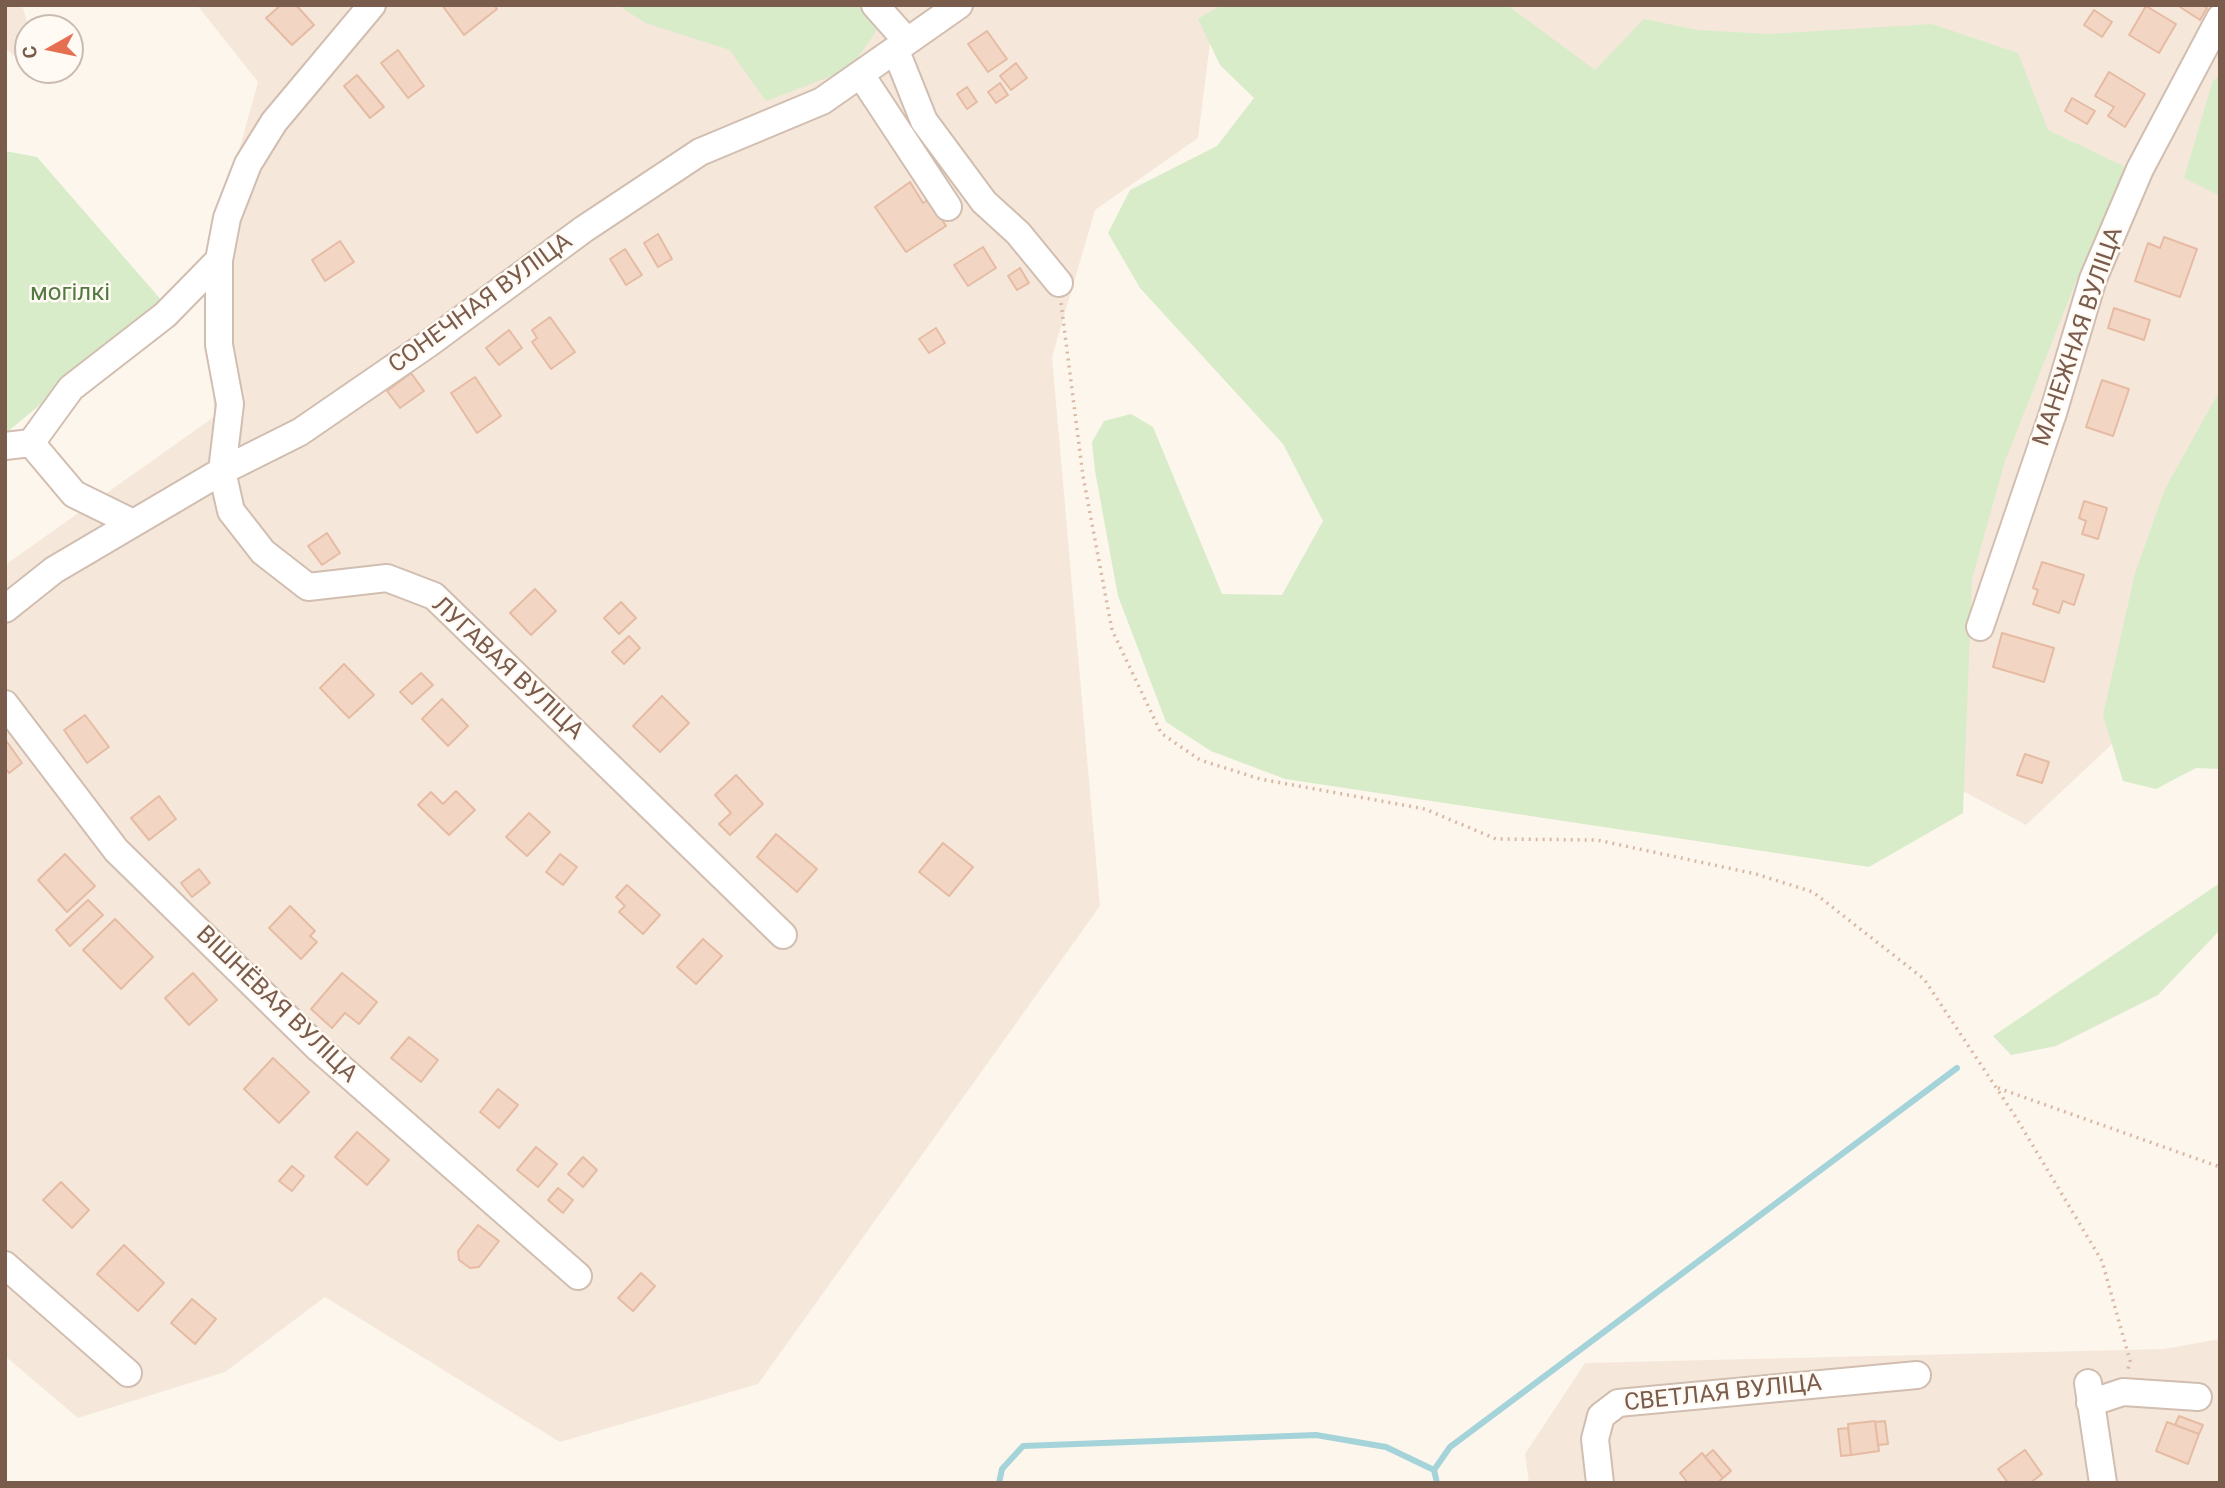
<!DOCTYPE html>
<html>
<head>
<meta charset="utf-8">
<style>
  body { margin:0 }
  #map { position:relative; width:2225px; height:1488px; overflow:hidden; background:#fdf6ec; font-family:Roboto,sans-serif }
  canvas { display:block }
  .frame { position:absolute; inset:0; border:7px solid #7a5c4d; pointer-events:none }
  .north { position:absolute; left:14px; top:14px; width:70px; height:70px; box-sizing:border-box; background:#fffaf3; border:2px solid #cabbb1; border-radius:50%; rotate:261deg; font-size:19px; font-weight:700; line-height:28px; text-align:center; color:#7a5c4d }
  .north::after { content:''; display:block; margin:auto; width:24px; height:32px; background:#e76f51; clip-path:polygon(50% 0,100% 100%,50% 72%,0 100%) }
</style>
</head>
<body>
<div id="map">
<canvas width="2225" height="1488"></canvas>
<div class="frame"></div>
<div class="north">С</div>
</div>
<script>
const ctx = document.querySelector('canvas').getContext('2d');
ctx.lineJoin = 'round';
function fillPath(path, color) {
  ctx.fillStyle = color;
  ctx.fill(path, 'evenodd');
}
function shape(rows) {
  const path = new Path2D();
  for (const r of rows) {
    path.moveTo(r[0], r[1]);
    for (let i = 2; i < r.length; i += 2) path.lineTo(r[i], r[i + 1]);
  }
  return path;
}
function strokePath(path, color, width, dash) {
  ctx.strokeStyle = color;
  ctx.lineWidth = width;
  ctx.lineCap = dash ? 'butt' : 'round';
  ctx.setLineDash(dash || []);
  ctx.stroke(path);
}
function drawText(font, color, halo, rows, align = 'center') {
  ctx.font = font + ' Roboto,sans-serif';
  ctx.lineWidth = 5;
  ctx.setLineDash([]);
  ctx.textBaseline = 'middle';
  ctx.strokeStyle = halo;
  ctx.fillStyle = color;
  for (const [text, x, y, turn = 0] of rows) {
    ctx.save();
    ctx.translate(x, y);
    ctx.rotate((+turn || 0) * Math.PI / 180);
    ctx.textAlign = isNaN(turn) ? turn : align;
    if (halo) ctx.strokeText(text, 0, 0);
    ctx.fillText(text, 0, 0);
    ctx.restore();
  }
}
fillPath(shape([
  [5,5,22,5,29,28,28,50,14,56,5,48],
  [197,5,1258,5,1211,35,1198,138,1095,210,1052,357,1100,906,758,1384,560,1442,325,1297,225,1372,78,1418,5,1356,5,565,214,417,209,259,258,82],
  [1473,5,2220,5,2220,465,2128,729,2026,825,1911,763,1594,91],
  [2220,1339,2220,1483,1529,1483,1525,1454,1585,1363,2164,1349]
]), '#f5e8da');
fillPath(shape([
  [618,5,885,5,875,33,850,69,766,101,730,50,645,23],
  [1221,5,1507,5,1595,70,1644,19,1698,30,1769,34,1932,24,2018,53,2048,130,2132,170,2077,279,2005,461,1972,579,1963,813,1869,867,1285,779,1211,751,1166,722,1118,596,1095,471,1092,442,1104,421,1131,414,1153,427,1222,594,1282,595,1323,521,1283,444,1140,288,1108,233,1130,190,1217,146,1254,98,1220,65,1198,19],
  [2220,77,2220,196,2184,178,2213,80],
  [5,151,37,157,163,302,5,434],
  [2220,390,2220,769,2196,768,2156,789,2123,781,2103,715,2135,573,2165,489],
  [2220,883,2220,930,2158,995,2056,1046,2011,1055,1993,1036]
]), '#d8ecc9');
strokePath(shape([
  [1434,1470,1450,1447,1957,1068],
  [999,1483,1002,1469,1023,1446,1316,1435,1386,1447,1434,1470,1437,1483]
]), '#a5d3da', 6);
const building = shape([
  [281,5,296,5,314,25,292,45,266,18,281,5],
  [442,5,494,5,497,9,464,35,442,5],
  [2181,5,2203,5,2207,8,2200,20,2180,7,2181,5],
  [2146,6,2176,24,2159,53,2129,35,2146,6],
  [2094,10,2112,22,2102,37,2084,25,2094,10],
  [987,31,1007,59,988,72,968,44,987,31],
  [398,50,424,86,408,98,381,63,398,50],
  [1016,63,1027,78,1011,90,1000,76,1016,63],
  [2109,72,2145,94,2125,127,2108,116,2114,107,2095,96,2109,72],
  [357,75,384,107,370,118,344,86,357,75],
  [1000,83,1008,95,996,103,988,92,1000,83],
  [967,87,977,102,967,109,957,94,967,87],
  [2072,98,2095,111,2087,124,2065,111,2072,98],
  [910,182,923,203,929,199,946,226,906,252,875,207,910,182],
  [658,234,672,259,658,267,644,243,658,234],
  [2164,237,2197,249,2180,297,2135,281,2148,243,2160,248,2164,237],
  [340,241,354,262,325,281,312,260,340,241],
  [983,247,996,268,968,286,954,265,983,247],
  [625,249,642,275,626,285,610,259,625,249],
  [1020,268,1029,283,1017,290,1008,276,1020,268],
  [2114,308,2150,320,2144,340,2108,328,2114,308],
  [550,317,575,352,551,369,532,342,537,338,532,330,550,317],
  [936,328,945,343,929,353,919,339,936,328],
  [509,330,522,348,499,365,486,348,509,330],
  [411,373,424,391,400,408,387,391,411,373],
  [475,377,501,416,477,433,451,393,475,377],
  [2102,380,2129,389,2113,436,2086,427,2102,380],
  [2084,501,2107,508,2098,539,2082,534,2086,521,2079,518,2084,501],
  [327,533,340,553,322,565,308,546,327,533],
  [2042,562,2084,575,2074,605,2063,601,2059,613,2033,604,2038,590,2033,588,2042,562],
  [535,589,556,611,531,635,510,613,535,589],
  [621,602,636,618,619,634,604,618,621,602],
  [2002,633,2054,648,2044,682,1993,667,2002,633],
  [629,636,640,648,624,664,612,652,629,636],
  [344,664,374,695,349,718,320,688,344,664],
  [421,673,433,685,412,704,400,692,421,673],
  [662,696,689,723,660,752,633,726,662,696],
  [442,699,468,726,448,746,422,719,442,699],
  [85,715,109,747,87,763,64,730,85,715],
  [5,739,22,763,9,773,5,768,5,739],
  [2025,754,2049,762,2042,783,2017,775,2025,754],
  [736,775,763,804,730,835,719,824,731,813,715,795,736,775],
  [456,791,475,810,449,835,418,805,431,792,443,804,456,791],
  [159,796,176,819,149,840,131,818,159,796],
  [529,813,550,832,527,856,506,837,529,813],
  [776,834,817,869,797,892,757,857,776,834],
  [943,843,973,867,949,896,919,872,943,843],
  [65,854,95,886,67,912,38,880,65,854],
  [560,854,577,867,563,885,546,872,560,854],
  [199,869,210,883,192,897,181,883,199,869],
  [627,885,660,915,643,934,619,912,625,906,616,897,627,885],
  [88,900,103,915,70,946,56,930,88,900],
  [290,906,315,931,310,936,317,942,301,959,269,928,290,906],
  [115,919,153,957,121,989,83,950,115,919],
  [703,939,722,956,696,984,677,967,703,939],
  [193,973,217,1000,189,1025,165,998,193,973],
  [342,973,377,1002,359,1024,345,1013,332,1028,311,1009,342,973],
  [409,1037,438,1060,421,1082,391,1058,409,1037],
  [273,1058,309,1092,279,1123,244,1089,273,1058],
  [498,1089,518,1105,499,1128,480,1112,498,1089],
  [357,1132,389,1160,367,1185,335,1157,357,1132],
  [536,1147,557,1164,538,1187,517,1170,536,1147],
  [583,1157,597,1170,583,1187,568,1174,583,1157],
  [292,1166,304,1176,292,1191,279,1181,292,1166],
  [61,1182,89,1210,72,1228,43,1200,61,1182],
  [558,1188,573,1200,563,1213,548,1200,558,1188],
  [478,1225,499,1241,479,1267,470,1268,459,1260,458,1251,478,1225],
  [124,1245,164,1283,138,1311,97,1274,124,1245],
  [641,1273,655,1286,633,1311,618,1298,641,1273],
  [192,1299,216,1319,195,1344,171,1323,192,1299],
  [2179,1416,2203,1425,2199,1434,2175,1425,2179,1416],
  [1875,1421,1879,1451,1851,1455,1848,1424,1875,1421],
  [1885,1421,1888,1444,1878,1445,1875,1422,1885,1421],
  [2167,1422,2199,1434,2188,1464,2156,1451,2167,1422],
  [1848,1428,1851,1455,1841,1456,1838,1429,1848,1428],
  [1713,1450,1731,1471,1723,1478,1705,1457,1713,1450],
  [2025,1450,2042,1474,2030,1483,2008,1483,1998,1469,2025,1450],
  [1702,1453,1723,1478,1717,1483,1688,1483,1680,1473,1702,1453]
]);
fillPath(building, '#f3d5c3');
strokePath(building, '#e6bba3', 2);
const minor = shape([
  [372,5,274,122,248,164,227,218,219,260,219,345,230,404,222,471,231,511,263,552,308,587,387,578,434,596,783,935],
  [875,5,907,41],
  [896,51,924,121,984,202,1018,233,1059,283],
  [861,75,948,207],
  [31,443,74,494,133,523],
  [5,446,31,443,71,388,165,315,219,260],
  [5,609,54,570,222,471,300,432,428,344,584,229,700,152,822,101,959,5],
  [1980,627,2053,413,2093,279,2140,169,2220,18],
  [5,704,116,850,317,1047,578,1276],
  [5,1265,128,1373],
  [2088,1383,2103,1483],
  [2090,1403,2123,1392,2198,1397],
  [1600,1483,1595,1439,1601,1416,1618,1403,1917,1375]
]);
strokePath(minor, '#d1beb0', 30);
strokePath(shape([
  [1061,303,1083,476,1112,630,1161,733,1200,760,1260,779,1425,809,1496,839,1597,840,1756,874,1813,892,1924,979,2015,1116,2102,1261,2130,1361,2128,1369],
  [1998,1088,2220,1167]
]), '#d9b8a5', 3.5, [2, 5]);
strokePath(minor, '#fff', 26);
drawText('24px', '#537a41', '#fffaf3', [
  ["могілкі",70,294]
]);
drawText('24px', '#7a5c4d', '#fffaf3', [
  ["СОНЕЧНАЯ ВУЛІЦА",481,304,-36],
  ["МАНЕЖНАЯ ВУЛІЦА",2079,337,-71],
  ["ЛУГАВАЯ ВУЛІЦА",507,669,43],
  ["ВІШНЁВАЯ ВУЛІЦА",276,1005,44],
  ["СВЕТЛАЯ ВУЛІЦА",1723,1394,-6]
]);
</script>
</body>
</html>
